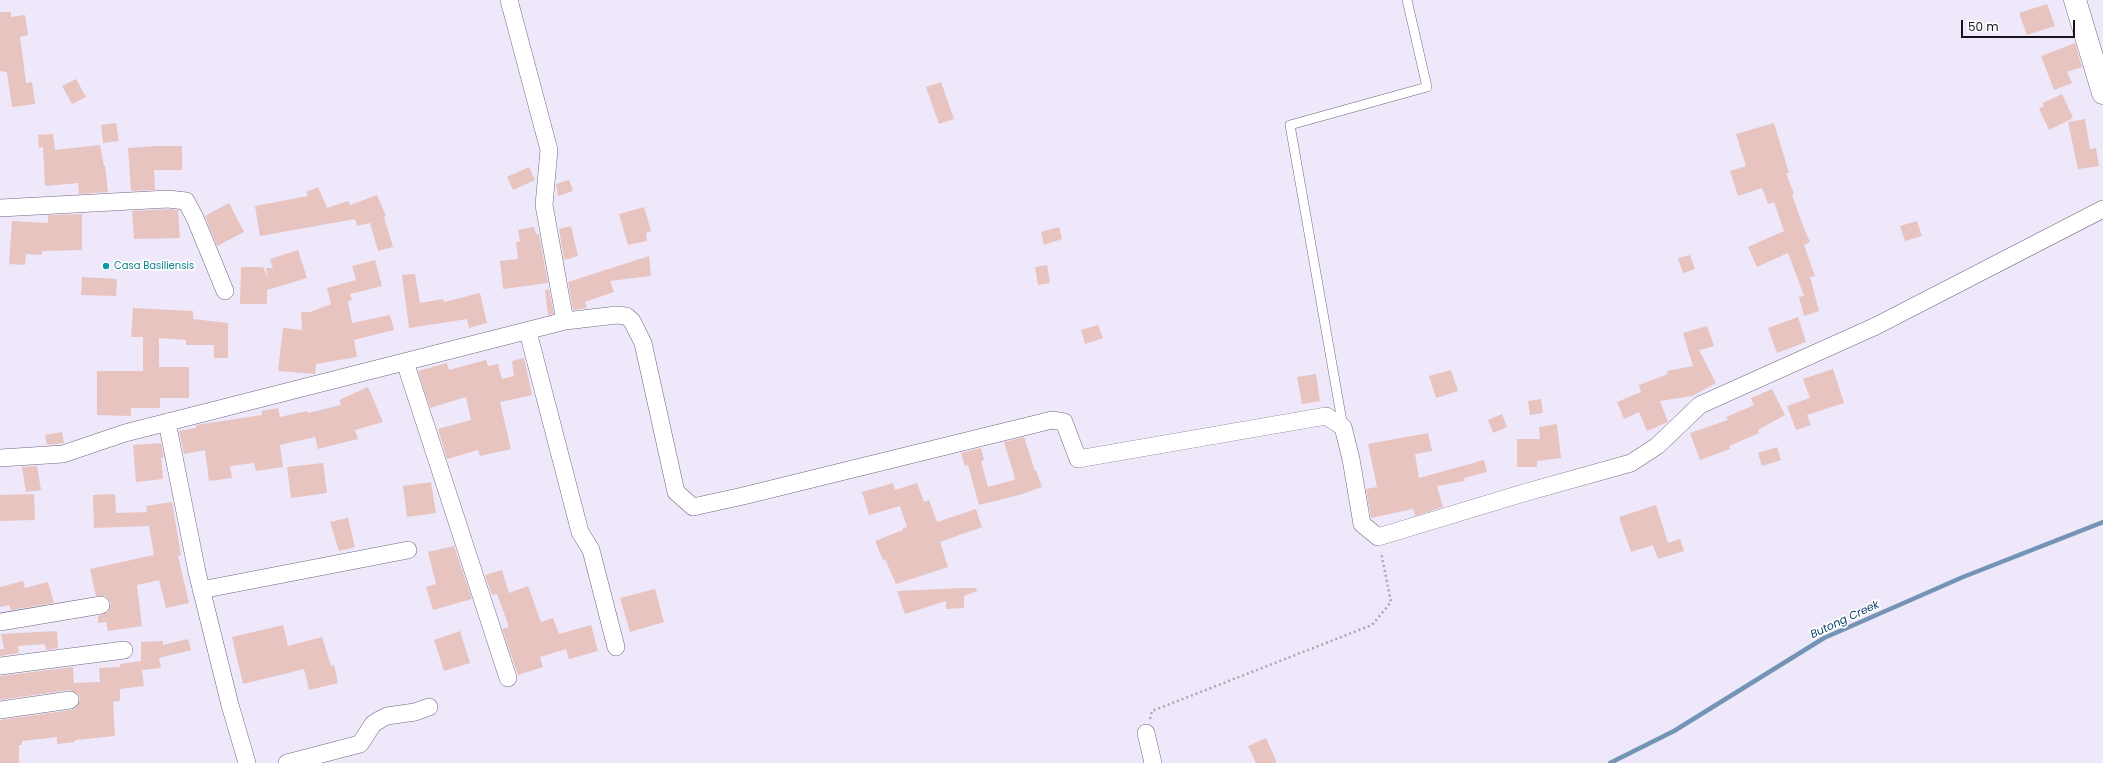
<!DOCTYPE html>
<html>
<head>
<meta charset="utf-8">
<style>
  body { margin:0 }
  #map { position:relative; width:2103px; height:763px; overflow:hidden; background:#eee8fa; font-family:Poppins,sans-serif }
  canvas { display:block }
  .scale { position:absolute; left:1961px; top:20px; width:114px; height:18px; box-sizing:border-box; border:2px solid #16131d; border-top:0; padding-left:5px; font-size:12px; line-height:14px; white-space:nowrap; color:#16131d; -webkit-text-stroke:3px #fff; paint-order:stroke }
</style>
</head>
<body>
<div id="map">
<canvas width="2103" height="763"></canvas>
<div class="scale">50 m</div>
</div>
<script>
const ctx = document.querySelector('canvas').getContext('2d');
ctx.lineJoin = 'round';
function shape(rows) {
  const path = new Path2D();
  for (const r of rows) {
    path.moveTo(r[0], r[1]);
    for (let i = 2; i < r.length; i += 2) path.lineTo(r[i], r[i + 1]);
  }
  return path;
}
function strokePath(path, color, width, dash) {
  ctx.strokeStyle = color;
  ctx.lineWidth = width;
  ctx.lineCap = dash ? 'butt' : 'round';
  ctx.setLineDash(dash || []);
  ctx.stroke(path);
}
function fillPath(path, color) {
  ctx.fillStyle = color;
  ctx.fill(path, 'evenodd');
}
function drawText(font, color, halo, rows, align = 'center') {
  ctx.font = font + ' Poppins,sans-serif';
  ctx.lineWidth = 3.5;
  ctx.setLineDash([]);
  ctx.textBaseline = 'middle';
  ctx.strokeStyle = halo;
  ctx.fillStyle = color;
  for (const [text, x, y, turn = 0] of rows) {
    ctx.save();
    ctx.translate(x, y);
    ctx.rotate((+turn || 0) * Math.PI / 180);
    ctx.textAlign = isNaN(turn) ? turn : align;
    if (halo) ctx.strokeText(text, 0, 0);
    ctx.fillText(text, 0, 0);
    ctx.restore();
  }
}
strokePath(shape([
  [1610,763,1674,731,1824,638,1963,577,2103,522]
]), '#7494b5', 4.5);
fillPath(shape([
  [2047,4,2055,26,2027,35,2019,13],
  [0,12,11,12,11,17,25,15,28,35,20,37,26,83,32,82,35,104,12,107,7,72,0,71],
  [2075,43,2082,67,2067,72,2072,83,2054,90,2041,56],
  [76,79,86,97,72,104,62,86],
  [941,82,954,119,939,124,926,87],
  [2062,94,2073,118,2049,130,2039,109,2044,106,2043,103],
  [2085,119,2090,149,2096,148,2099,166,2078,169,2068,122],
  [116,123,119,141,103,143,101,125],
  [1774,123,1789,173,1786,173,1794,194,1792,195,1805,231,1810,242,1804,245,1815,276,1810,277,1819,311,1804,316,1799,297,1804,296,1788,253,1757,267,1748,247,1784,231,1774,202,1768,204,1762,188,1738,196,1730,171,1746,166,1736,134],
  [53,134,55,150,100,145,104,166,105,166,108,192,79,194,78,183,45,186,43,147,39,148,38,135],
  [157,146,182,146,182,170,154,170,155,190,131,191,128,148],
  [529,167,535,180,513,190,507,177],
  [569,180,573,191,558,196,556,184],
  [318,187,327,208,348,201,350,205,377,195,386,216,384,217,393,247,378,251,370,223,357,226,355,219,260,236,255,206,308,196,306,192],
  [229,203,244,232,217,246,205,216],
  [644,207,651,231,646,233,647,241,628,245,619,214],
  [169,209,178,210,180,238,134,239,132,211],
  [82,214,82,250,42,251,42,255,26,254,25,265,9,264,12,221,48,223,48,215],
  [1917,221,1922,236,1905,241,1900,226],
  [571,226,578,256,564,260,559,229],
  [534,227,536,234,539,234,548,283,503,289,500,261,518,259,516,242,520,242,518,230],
  [1059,227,1062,239,1044,245,1041,232],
  [298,250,307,278,267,290,267,304,240,304,241,267,263,267,268,278,266,268,273,268,270,259],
  [1690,255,1695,269,1683,273,1678,258],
  [649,256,651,276,610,281,614,292,585,302,587,308,573,310,568,282],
  [375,260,382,286,350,294,352,300,348,301,352,323,390,315,394,330,354,340,357,357,316,364,315,374,278,371,283,328,302,330,301,312,310,312,331,304,327,288,356,280,352,266],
  [1047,265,1050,283,1038,285,1035,267],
  [415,274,420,303,443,299,444,302,480,293,487,323,469,328,467,319,409,328,402,275],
  [82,277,117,279,116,296,81,295],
  [549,289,554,314,548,315,545,290],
  [133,308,193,311,193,319,228,323,228,358,214,358,214,345,186,345,186,340,159,338,159,367,189,367,189,398,160,398,160,408,131,408,131,416,97,415,97,371,143,371,143,337,131,337],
  [1798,317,1806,342,1777,353,1768,328],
  [1098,325,1103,338,1085,344,1081,330],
  [1707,326,1714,346,1699,350,1716,383,1692,396,1660,401,1668,422,1647,431,1639,412,1624,419,1617,402,1641,392,1639,385,1668,374,1667,371,1693,366,1683,333],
  [524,358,532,395,500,402,511,449,480,456,478,450,447,459,438,429,471,420,466,397,430,408,418,371,447,363,449,370,486,360,488,366,498,364,502,379,514,376,512,361],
  [1833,369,1844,403,1807,415,1811,425,1796,430,1787,406,1810,398,1803,379],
  [1451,370,1458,391,1436,398,1429,376],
  [1316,374,1320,401,1302,404,1297,377],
  [368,387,383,422,355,430,358,439,318,449,315,437,280,445,283,467,256,471,254,463,230,466,232,478,209,481,205,450,184,454,179,431,196,428,196,425,202,424,262,415,262,411,278,408,280,417,307,411,308,413,341,405,339,400],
  [1772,389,1785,415,1758,430,1759,433,1729,446,1730,449,1700,460,1690,433,1728,420,1726,417,1754,405,1751,398],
  [1541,399,1543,413,1530,415,1528,401],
  [1502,414,1507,427,1493,433,1488,420],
  [1557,424,1561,458,1537,461,1537,467,1517,467,1517,439,1540,439,1539,427],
  [62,432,64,443,47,445,45,435],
  [1428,433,1432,451,1415,454,1419,478,1484,460,1487,472,1464,478,1465,481,1437,486,1443,507,1415,516,1413,509,1371,518,1366,489,1377,487,1368,444],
  [1024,437,1035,471,1036,470,1042,487,1019,495,979,505,968,465,965,466,961,453,981,448,984,460,981,461,988,487,1014,480,1015,478,1004,442],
  [161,443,164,457,161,458,163,479,136,482,133,445],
  [1777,447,1781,460,1762,466,1758,453],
  [323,463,327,493,291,498,287,467],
  [37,466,41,490,26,492,22,467],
  [431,482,436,513,407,517,403,486],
  [893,483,895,490,917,483,924,502,929,500,937,522,976,509,982,527,940,542,948,567,896,584,885,559,883,560,875,541,903,530,903,528,907,527,900,506,869,515,862,492],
  [34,494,35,520,0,521,0,495],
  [115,494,116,513,147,512,146,506,172,502,181,555,178,556,189,603,166,608,159,580,137,585,142,626,108,631,106,622,98,623,98,616,108,612,111,603,105,596,96,596,90,569,154,555,149,526,94,528,93,495],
  [1656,505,1668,543,1680,539,1684,551,1658,559,1653,545,1631,552,1619,517],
  [348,518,355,547,339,551,330,522],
  [454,546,472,599,433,610,426,587,436,584,428,552],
  [502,570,509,593,528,586,541,622,553,618,559,634,591,625,598,651,569,659,566,649,540,657,543,667,518,675,502,629,509,627,497,594,492,595,485,575],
  [23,581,25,588,48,582,54,603,11,610,9,605,0,607,0,587],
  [963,588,976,588,977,591,964,596,964,608,946,609,946,601,905,614,897,591],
  [655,589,664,622,630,632,620,598],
  [283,625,288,646,322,637,331,666,334,665,338,683,309,690,304,669,243,684,232,637],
  [57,631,58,648,46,650,45,644,18,646,19,653,0,656,0,649,4,649,1,634],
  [460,631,470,663,444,671,434,640],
  [188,639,191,650,159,658,161,668,142,670,144,686,120,689,120,701,113,702,115,736,75,740,75,742,57,744,57,737,22,741,22,745,19,745,19,763,0,763,0,720,71,710,76,708,80,699,78,694,69,690,0,700,0,676,73,667,74,683,100,682,99,668,120,667,120,664,141,661,141,642,163,641,163,645],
  [1266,738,1277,763,1256,763,1248,746]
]), '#e7c4c0');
const lane = shape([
  [1343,427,1290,125,1427,87,1407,0]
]);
const street = shape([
  [509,0,549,150,544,205,565,321],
  [0,208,168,199,186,201,195,218,225,291],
  [528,332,580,532,591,550,616,647],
  [405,362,508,678],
  [167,422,197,572,230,705,247,763],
  [0,458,63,454,125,433,565,321,617,315,626,316,632,321,643,343,676,492,693,507,743,496,1052,420,1064,422,1078,459,1326,416,1343,427,1351,459,1362,524,1378,537,1527,492,1631,463,1657,446,1700,405,1876,326,2103,209],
  [201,590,408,550],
  [0,622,101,605],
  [0,666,124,650],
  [0,710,70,700],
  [1146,733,1153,763],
  [287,763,360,744,373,724,381,719,387,716,415,712,429,707]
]);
const secondary = shape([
  [2075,0,2103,93]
]);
strokePath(lane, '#6f6781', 10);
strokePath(street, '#6f6781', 18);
strokePath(secondary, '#6f6781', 23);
strokePath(shape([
  [1150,719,1152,711,1372,625,1391,602,1381,552]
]), '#aaa5b4', 2.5, [2, 3]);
strokePath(lane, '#fff', 9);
strokePath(street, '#fff', 17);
strokePath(secondary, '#fff', 22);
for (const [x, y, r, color] of [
  [106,266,4,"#0f9aa8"]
]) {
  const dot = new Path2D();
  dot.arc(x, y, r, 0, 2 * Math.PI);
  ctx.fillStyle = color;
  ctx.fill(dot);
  strokePath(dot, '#fff', 1.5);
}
drawText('10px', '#0d838f', '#fff', [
  ["Casa Basiliensis",114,266]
], 'left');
drawText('italic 11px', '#0b4168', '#fff', [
  ["Butong Creek",1845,620,-25]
]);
</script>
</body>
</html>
